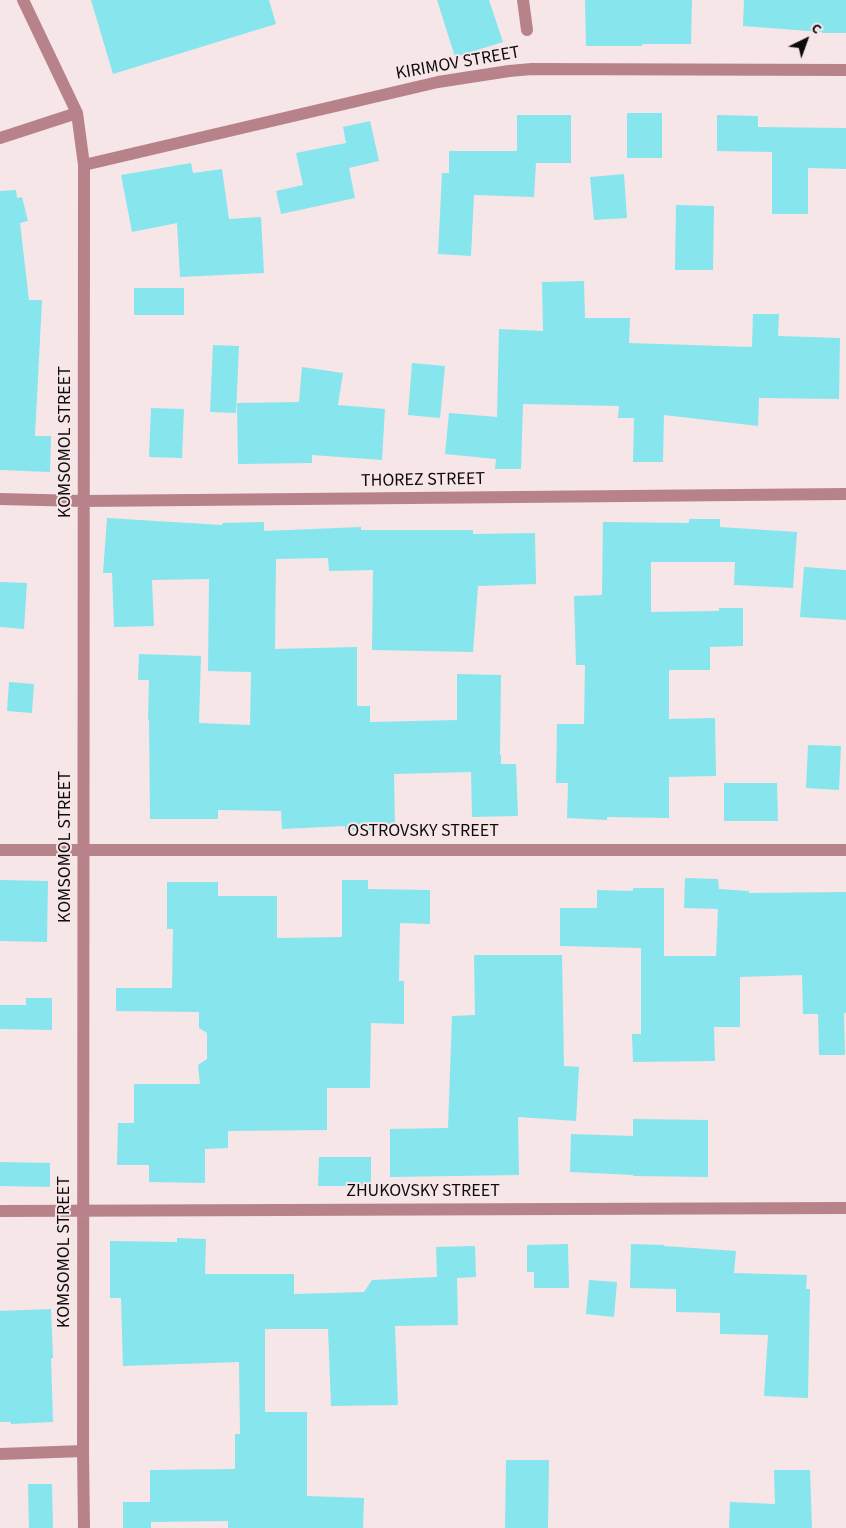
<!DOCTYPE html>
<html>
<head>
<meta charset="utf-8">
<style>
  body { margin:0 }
  #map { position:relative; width:846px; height:1528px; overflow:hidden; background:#f6e6e8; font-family:"Source Sans 3",sans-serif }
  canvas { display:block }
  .north { position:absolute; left:781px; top:15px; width:50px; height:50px; -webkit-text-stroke:4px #f6e6e8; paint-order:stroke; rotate:42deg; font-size:14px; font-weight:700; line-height:20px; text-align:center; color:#100b0b }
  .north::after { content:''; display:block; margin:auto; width:18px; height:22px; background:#100b0b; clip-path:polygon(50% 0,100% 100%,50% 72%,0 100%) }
</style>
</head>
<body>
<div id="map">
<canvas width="846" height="1528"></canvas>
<div class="north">С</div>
</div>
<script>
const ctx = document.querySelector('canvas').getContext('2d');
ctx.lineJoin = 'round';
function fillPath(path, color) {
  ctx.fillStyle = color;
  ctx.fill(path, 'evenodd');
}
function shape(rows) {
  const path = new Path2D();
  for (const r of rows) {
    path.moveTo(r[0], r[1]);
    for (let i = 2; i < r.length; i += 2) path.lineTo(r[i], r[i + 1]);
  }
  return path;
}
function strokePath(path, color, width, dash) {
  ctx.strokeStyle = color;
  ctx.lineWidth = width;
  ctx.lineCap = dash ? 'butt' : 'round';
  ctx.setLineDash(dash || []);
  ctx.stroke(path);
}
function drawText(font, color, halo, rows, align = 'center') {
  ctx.font = font + ' "Source Sans 3",sans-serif';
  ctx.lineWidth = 4;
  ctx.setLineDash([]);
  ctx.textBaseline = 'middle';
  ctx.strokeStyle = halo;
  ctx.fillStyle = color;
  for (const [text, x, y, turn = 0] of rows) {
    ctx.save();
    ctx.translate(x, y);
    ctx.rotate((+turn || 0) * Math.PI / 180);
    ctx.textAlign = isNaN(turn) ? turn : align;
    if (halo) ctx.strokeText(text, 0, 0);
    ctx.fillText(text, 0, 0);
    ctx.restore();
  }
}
fillPath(shape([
  [91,0,269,0,276,24,113,74],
  [437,0,489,0,503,42,455,57],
  [585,0,692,0,691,44,642,44,642,46,586,46],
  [744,0,846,0,846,33,822,33,822,32,743,26],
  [627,113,662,113,662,158,627,158],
  [517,115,571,115,571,163,536,163,534,197,474,195,471,256,438,254,442,173,449,173,449,151,517,151],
  [717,115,758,116,758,127,846,128,846,169,808,168,808,214,772,214,772,152,717,151],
  [370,121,379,161,349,168,355,198,281,214,276,191,303,185,296,153,346,143,343,127],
  [191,163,193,173,222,169,229,219,261,217,264,273,180,277,177,223,132,232,121,175],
  [624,174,627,218,594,220,590,177],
  [16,190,17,198,22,197,28,221,20,223,29,300,42,300,35,436,51,436,50,472,0,470,0,191],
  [676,205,714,206,713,270,675,270],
  [584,281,585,318,630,318,629,343,752,347,753,314,779,314,778,336,840,338,839,399,759,398,758,426,664,415,663,462,633,462,634,418,618,418,619,406,523,404,521,469,495,469,496,459,445,454,449,413,497,417,499,329,543,331,542,282],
  [134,288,184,288,184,315,134,315],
  [213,345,239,346,236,413,210,412],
  [412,363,445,366,440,418,408,415],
  [302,367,343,373,338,405,385,409,382,460,312,455,312,463,238,464,237,403,299,402],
  [151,408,184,409,182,458,149,457],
  [107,518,222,525,222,523,264,522,264,531,361,527,361,530,473,530,473,534,535,533,536,584,478,586,473,652,372,650,373,570,329,571,328,558,276,559,275,649,357,647,357,706,370,706,370,722,457,720,457,674,501,675,500,755,501,755,501,764,516,764,518,816,472,817,471,772,394,774,395,827,371,828,371,830,345,830,345,826,282,829,281,811,218,810,218,819,150,819,149,720,148,720,149,680,138,680,139,654,201,656,199,723,250,725,251,672,208,671,209,579,152,580,154,626,114,627,112,573,103,573],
  [689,519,720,519,720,527,797,532,793,588,734,585,735,562,651,562,651,612,719,611,719,608,743,608,743,646,710,647,710,670,669,670,669,719,715,718,716,776,669,777,669,818,607,817,607,820,567,818,568,783,556,783,557,724,584,724,585,665,576,665,574,596,602,595,603,522,689,523],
  [804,567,846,570,846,620,800,617],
  [0,582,27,583,24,629,0,627],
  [9,682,34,684,32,713,7,711],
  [808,745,841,746,839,790,806,788],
  [724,783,777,783,778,821,724,821],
  [685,878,718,879,719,889,749,891,749,893,846,892,846,1013,844,1013,845,1055,819,1055,818,1014,803,1014,802,975,740,977,740,1027,714,1027,715,1061,633,1062,632,1034,641,1034,641,948,560,946,560,908,597,908,597,890,633,891,633,888,664,888,664,956,716,956,718,909,684,908],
  [0,880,48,881,47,942,0,941],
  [342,880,368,880,368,889,430,890,430,924,400,923,399,981,404,981,404,1024,371,1023,370,1088,327,1088,327,1130,228,1131,228,1148,205,1149,205,1183,149,1182,149,1165,117,1165,118,1123,134,1123,134,1084,200,1084,198,1065,207,1059,207,1033,199,1028,199,1012,116,1011,116,988,172,988,173,929,167,929,167,882,218,882,218,896,277,896,277,938,342,937],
  [474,955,562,955,564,1066,579,1067,576,1121,518,1117,519,1175,390,1177,390,1129,448,1128,452,1016,475,1015],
  [26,998,52,998,52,1030,0,1029,0,1005,26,1005],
  [633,1119,708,1120,708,1177,633,1176,633,1175,570,1172,571,1134,633,1136],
  [319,1157,371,1157,371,1186,318,1186],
  [0,1162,50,1163,50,1187,0,1186],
  [177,1238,206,1239,205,1274,294,1274,294,1294,364,1292,372,1280,437,1277,436,1247,475,1246,476,1277,457,1278,458,1325,395,1326,398,1405,331,1406,328,1329,265,1329,265,1412,307,1412,307,1496,364,1498,363,1528,228,1528,228,1521,151,1522,151,1528,123,1528,123,1502,150,1502,150,1470,235,1469,235,1434,240,1434,239,1362,123,1366,121,1298,110,1298,110,1241,177,1242],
  [568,1244,569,1288,534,1288,534,1272,527,1272,527,1245],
  [631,1244,664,1245,664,1246,736,1251,734,1273,807,1275,806,1289,810,1289,808,1398,764,1396,768,1335,720,1334,720,1313,676,1312,676,1289,630,1288],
  [589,1280,617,1282,614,1317,586,1314],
  [51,1309,53,1358,51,1358,53,1422,11,1424,11,1422,0,1422,0,1311],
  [506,1460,549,1460,548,1528,505,1528],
  [774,1470,810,1470,812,1528,729,1528,730,1502,775,1504],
  [28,1484,52,1484,53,1528,29,1528]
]), '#87e5ed');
strokePath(shape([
  [23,0,77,113,84,165,83,1451,84,1528],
  [523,0,527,30],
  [0,138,77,113],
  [84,165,438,82,509,71,532,69,846,70],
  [0,499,83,501,846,494],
  [0,850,846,850],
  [0,1211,846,1208],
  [0,1454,83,1451]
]), '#b8828b', 12);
drawText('18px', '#100b0b', '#f6e6e8', [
  ["KIRIMOV STREET",458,64,-10],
  ["KOMSOMOL STREET",66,442,-90],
  ["THOREZ STREET",423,481,-1],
  ["OSTROVSKY STREET",423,832],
  ["KOMSOMOL STREET",66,847,-90],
  ["ZHUKOVSKY STREET",423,1192],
  ["KOMSOMOL STREET",65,1252,-90]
]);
</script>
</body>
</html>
